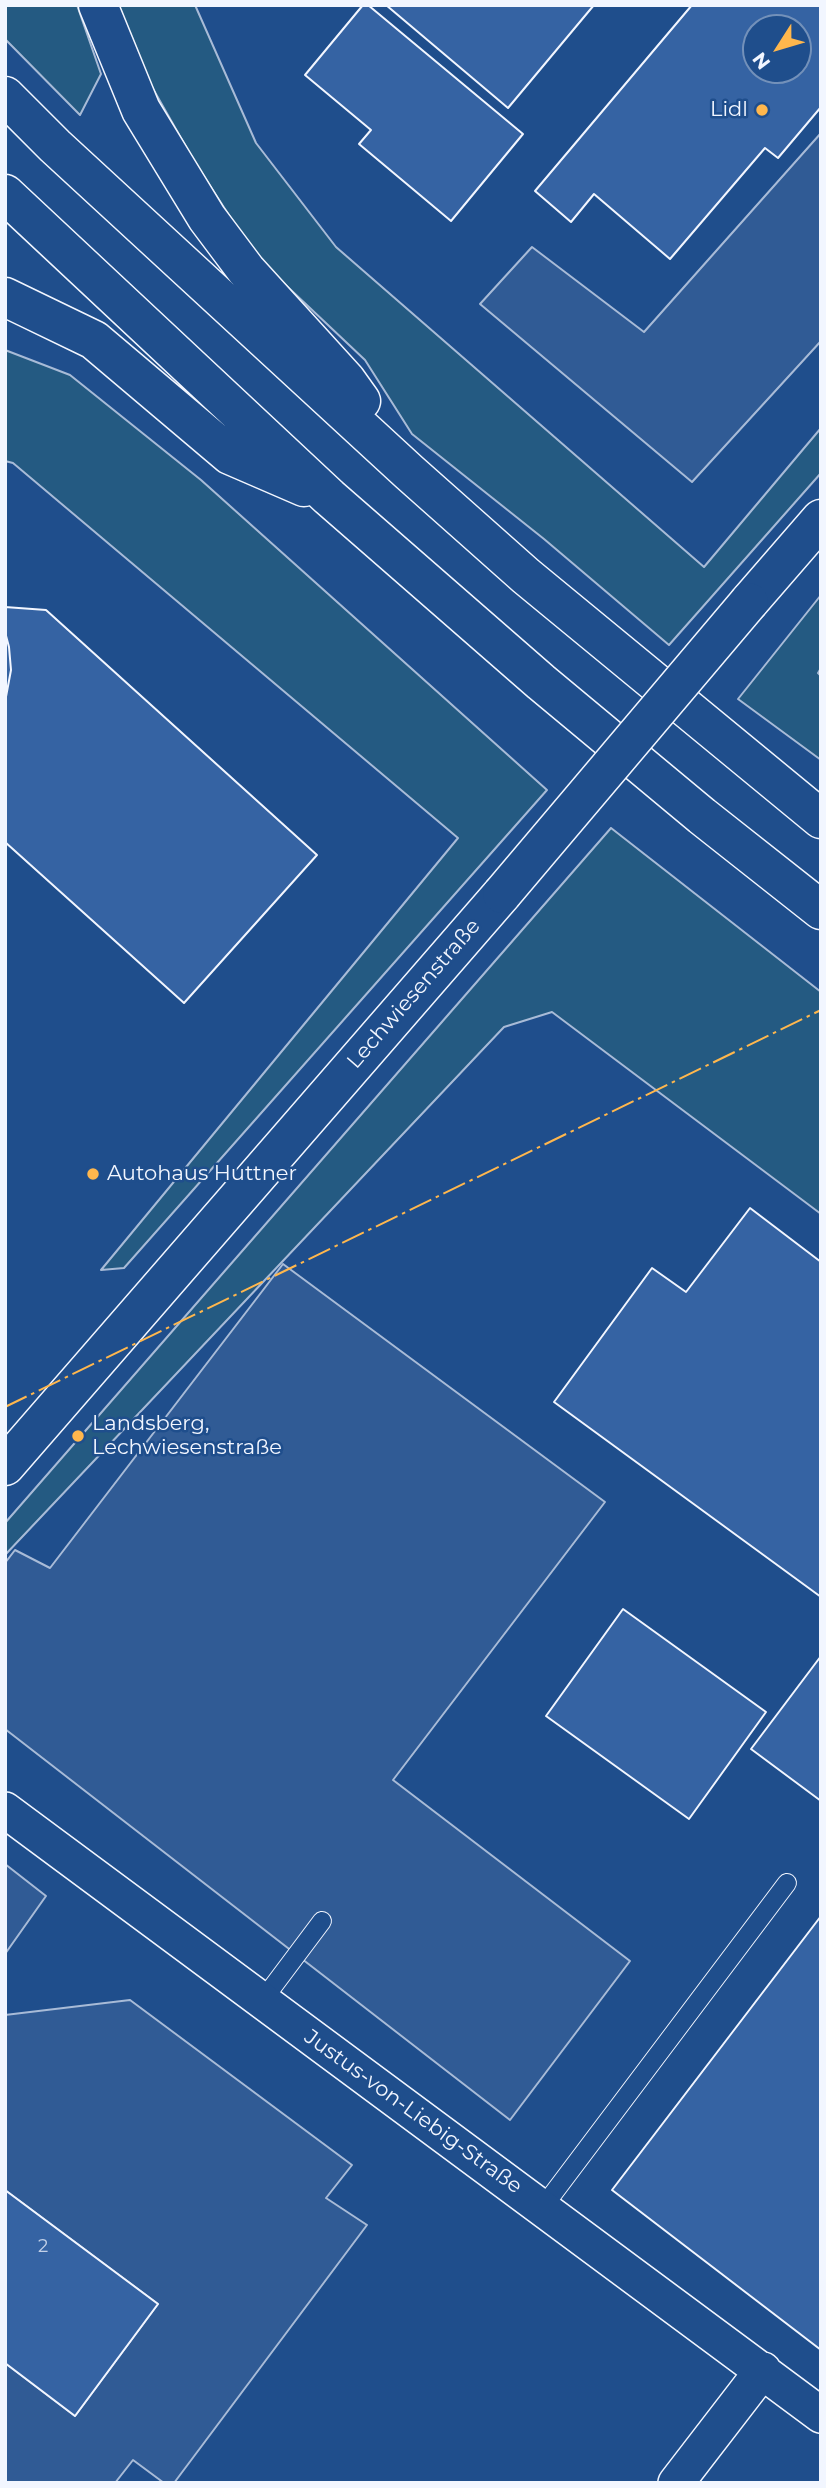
<!DOCTYPE html>
<html>
<head>
<meta charset="utf-8">
<style>
  body { margin:0 }
  #map { position:relative; width:826px; height:2488px; overflow:hidden; background:#1f4e8c; font-family:Montserrat,sans-serif }
  canvas { display:block }
  .frame { position:absolute; inset:0; border:7px solid #f2f6ff; pointer-events:none }
  .north { position:absolute; left:742px; top:14px; width:70px; height:70px; box-sizing:border-box; background:#1f4e8c; border:2px solid #7391ba; border-radius:50%; rotate:233deg; font-size:19px; font-weight:700; line-height:28px; text-align:center; color:#f2f6ff }
  .north::after { content:''; display:block; margin:auto; width:24px; height:32px; background:#ffb74d; clip-path:polygon(50% 0,100% 100%,50% 72%,0 100%) }
</style>
</head>
<body>
<div id="map">
<canvas width="826" height="2488"></canvas>
<div class="frame"></div>
<div class="north">N</div>
</div>
<script>
const ctx = document.querySelector('canvas').getContext('2d');
ctx.lineJoin = 'round';
function fillPath(path, color) {
  ctx.fillStyle = color;
  ctx.fill(path, 'evenodd');
}
function shape(rows) {
  const path = new Path2D();
  for (const r of rows) {
    path.moveTo(r[0], r[1]);
    for (let i = 2; i < r.length; i += 2) path.lineTo(r[i], r[i + 1]);
  }
  return path;
}
function strokePath(path, color, width, dash) {
  ctx.strokeStyle = color;
  ctx.lineWidth = width;
  ctx.lineCap = dash ? 'butt' : 'round';
  ctx.setLineDash(dash || []);
  ctx.stroke(path);
}
function drawText(font, color, halo, rows, align = 'center') {
  ctx.font = font + ' Montserrat,sans-serif';
  ctx.lineWidth = 5;
  ctx.setLineDash([]);
  ctx.textBaseline = 'middle';
  ctx.strokeStyle = halo;
  ctx.fillStyle = color;
  for (const [text, x, y, turn = 0] of rows) {
    ctx.save();
    ctx.translate(x, y);
    ctx.rotate((+turn || 0) * Math.PI / 180);
    ctx.textAlign = isNaN(turn) ? turn : align;
    if (halo) ctx.strokeText(text, 0, 0);
    ctx.fillText(text, 0, 0);
    ctx.restore();
  }
}
const green = shape([
  [5,5,77,5,101,74,80,115,5,39,5,5],
  [115,5,195,5,256,143,336,247,704,567,821,428,821,473,669,645,544,539,412,434,365,360,256,257,194,161,135,57,115,5],
  [5,350,70,375,201,480,547,790,124,1268,101,1270,458,838,13,463,5,461,5,350],
  [821,595,821,668,818,673,821,676,821,760,738,699,821,595],
  [611,828,821,992,821,1214,552,1012,504,1027,5,1555,5,1523,611,828]
]);
fillPath(green, '#245a82');
strokePath(green, '#a8bbd7', 2);
const parking = shape([
  [821,133,821,341,692,482,480,304,532,247,644,332,821,133],
  [283,1264,605,1502,393,1780,630,1961,510,2120,5,1729,5,1563,15,1550,50,1568,283,1264],
  [5,1864,46,1896,5,1954,5,1864],
  [130,2000,352,2165,326,2198,367,2225,174,2483,164,2483,133,2460,115,2483,5,2483,5,2363,75,2416,158,2304,5,2190,5,2015,130,2000]
]);
fillPath(parking, '#305b95');
strokePath(parking, '#a8bbd7', 2);
const building = shape([
  [363,5,368,5,523,134,451,221,359,144,371,130,305,75,363,5],
  [386,5,594,5,508,108,386,5],
  [692,5,821,5,821,107,778,158,765,148,670,259,594,194,571,222,535,191,692,5],
  [756,28,798,28,798,70,756,70,756,28],
  [5,607,46,610,317,855,184,1003,5,842,5,702,11,670,9,647,5,632,5,607],
  [5,632,9,647,11,670,5,702,5,632],
  [750,1208,821,1262,821,1597,554,1402,652,1268,686,1292,750,1208],
  [623,1609,766,1712,689,1819,546,1716,623,1609],
  [821,1656,821,1801,751,1749,821,1656],
  [821,1916,821,2350,612,2190,821,1916],
  [5,2190,158,2304,75,2416,5,2363,5,2190]
]);
fillPath(building, '#3563a3');
strokePath(building, '#f2f6ff', 2);
const lane = shape([
  [262,2001,322,1921],
  [543,2207,787,1883]
]);
const street = shape([
  [5,1810,821,2415],
  [676,2483,763,2370]
]);
const secondary = shape([
  [749,602,821,519],
  [5,1466,502,894]
]);
const highway = shape([
  [98,5,141,110,207,218,246,270,346,380,361,401],
  [5,96,55,146,409,472,526,576,821,819],
  [5,194,329,497,541,682,702,816,821,910],
  [5,297,94,340,230,455,304,487]
]);
strokePath(lane, '#f2f6ff', 20);
strokePath(street, '#f2f6ff', 38);
strokePath(secondary, '#f2f6ff', 41);
strokePath(highway, '#f2f6ff', 41);
strokePath(lane, '#1f4e8c', 18);
strokePath(street, '#1f4e8c', 35);
strokePath(secondary, '#1f4e8c', 38);
strokePath(highway, '#1f4e8c', 38);
const secondaryBridge = shape([
  [502,894,749,602]
]);
strokePath(secondaryBridge, '#f2f6ff', 41, []);
strokePath(secondaryBridge, '#1f4e8c', 38);
strokePath(shape([
  [5,1407,821,1010]
]), '#ffb74d', 2, [24, 5, 3.5, 5]);
for (const [x, y, r, color] of [
  [762,110,7,"#ffb74d"],
  [93,1174,7,"#ffb74d"],
  [78,1436,7,"#ffb74d"]
]) {
  const dot = new Path2D();
  dot.arc(x, y, r, 0, 2 * Math.PI);
  ctx.fillStyle = color;
  ctx.fill(dot);
  strokePath(dot, '#1f4e8c', 2.5);
}
drawText('18px', '#c3d1e8', null, [
  ["2",43,2247]
]);
drawText('21px', '#f2f6ff', '#1f4e8c', [
  ["Lidl",748,110,"right"],
  ["Autohaus Huttner",107,1174],
  ["Landsberg,",92,1424],
  ["Lechwiesenstraße",92,1448]
], 'left');
drawText('21px', '#f2f6ff', '#1f4e8c', [
  ["Lechwiesenstraße",414,994,-49],
  ["Justus-von-Liebig-Straße",413,2112,36]
]);
</script>
</body>
</html>
